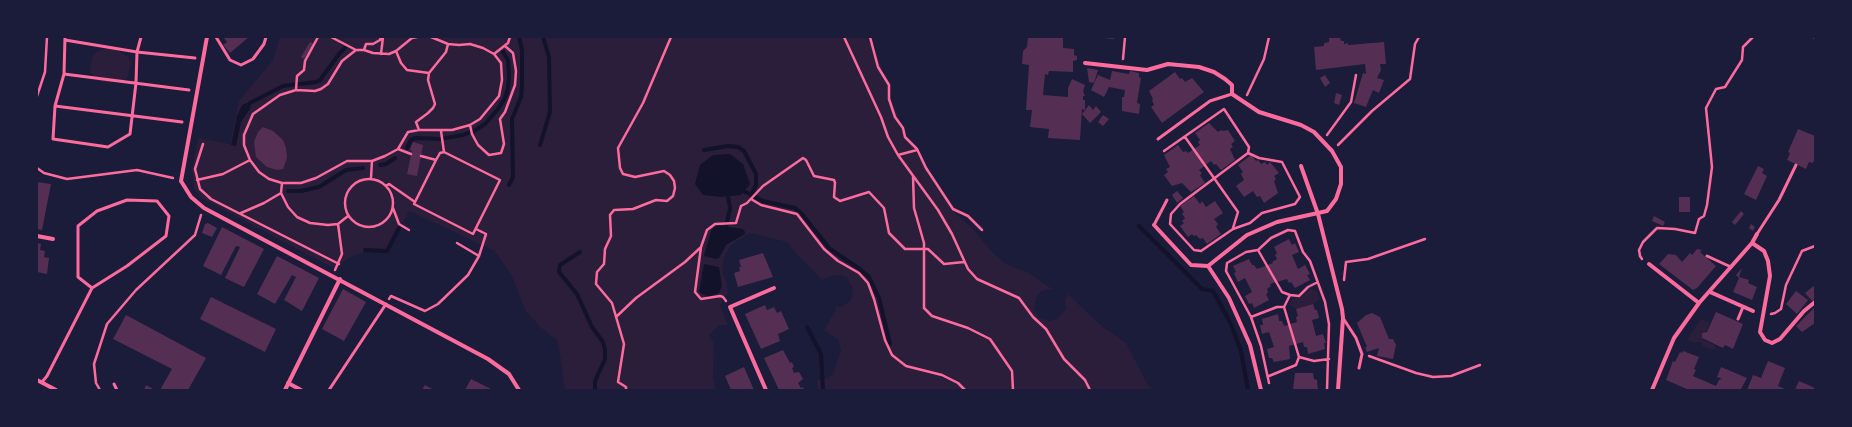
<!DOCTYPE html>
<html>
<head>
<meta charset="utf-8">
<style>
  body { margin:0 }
  #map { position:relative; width:1852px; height:427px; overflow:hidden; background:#1b1b3a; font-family:Overpass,sans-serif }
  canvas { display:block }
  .frame { position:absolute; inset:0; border:38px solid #1b1b3a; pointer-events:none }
</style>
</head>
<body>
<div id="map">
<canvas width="1852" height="427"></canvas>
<div class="frame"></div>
</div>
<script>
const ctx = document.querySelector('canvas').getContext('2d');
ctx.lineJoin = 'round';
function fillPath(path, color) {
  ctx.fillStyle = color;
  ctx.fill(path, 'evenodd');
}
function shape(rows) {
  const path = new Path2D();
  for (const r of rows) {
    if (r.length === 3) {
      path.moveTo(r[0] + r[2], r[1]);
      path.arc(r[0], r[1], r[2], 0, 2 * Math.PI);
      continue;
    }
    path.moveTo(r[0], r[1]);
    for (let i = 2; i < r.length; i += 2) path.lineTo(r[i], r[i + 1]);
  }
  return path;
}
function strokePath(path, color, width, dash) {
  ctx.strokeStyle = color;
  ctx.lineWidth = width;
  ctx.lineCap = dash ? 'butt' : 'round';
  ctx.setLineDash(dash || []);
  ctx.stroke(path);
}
fillPath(shape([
  [280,37,869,37,880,63,894,107,907,137,954,212,972,228,992,252,1006,264,1029,273,1052,289,1041,291,1036,298,1034,308,1039,317,1049,321,1057,319,1066,309,1065,300,1068,294,1098,323,1126,343,1147,383,1153,390,818,390,817,380,828,378,833,374,841,350,838,339,824,330,836,310,835,306,841,307,850,301,853,292,852,287,847,278,842,275,834,275,822,280,794,251,787,242,750,233,732,244,724,257,722,272,727,284,728,294,723,297,720,306,728,325,719,325,709,335,714,344,713,377,716,390,565,390,558,341,540,327,525,310,512,276,495,251,409,211,387,252,371,250,358,254,347,259,335,269,201,198,194,188,192,170,198,138,230,144,239,101,273,60],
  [107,48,113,48,128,57,131,63,128,76,125,80,108,83,98,81,90,72,92,57,96,52],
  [1310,289,1317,291,1320,298,1319,300,1313,304,1296,309,1291,306,1290,304,1292,299,1301,297],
  [1701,319,1710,323,1707,331,1702,333,1702,338,1703,340,1716,346,1715,349,1712,350,1703,346,1701,342,1693,342,1687,340]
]), '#2a1e3b');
fillPath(shape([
  [249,102,251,105,250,109,241,122,236,146,231,145,237,116,242,105],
  [730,154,743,164,750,184,741,195,721,197,703,195,695,184,700,165,713,155],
  [716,225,743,229,745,232,745,234,726,245,719,258,716,259,704,256,711,231],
  [704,264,719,267,722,286,719,293,708,297,699,292]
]), '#12122b');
strokePath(shape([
  [250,103,283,86,316,82,320,80,339,54,345,48],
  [540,145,550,112,549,57,543,37],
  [407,148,411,140,415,138,440,139,463,135,476,130,486,123,498,109,505,98,508,89,509,75,508,60,503,52],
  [704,150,728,146,738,147,744,151,756,174,756,185,751,195,744,191],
  [380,165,386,164,395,158],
  [509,185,513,177,512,119,521,97,522,86,522,50,519,37],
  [288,191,301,191,319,187,346,170,363,168],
  [751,195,763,201,795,208,802,214,830,249,860,269,869,277,879,298,890,344],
  [1139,226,1202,289,1213,291,1231,324,1241,351,1248,390],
  [726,227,730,208,728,196],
  [365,250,387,251,399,228],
  [580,252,560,265,559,272,577,294,592,327,603,342,605,350,605,359,595,381,595,390],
  [807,327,821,354,823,390]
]), '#12122b', 4);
fillPath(shape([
  [223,37,249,37,230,53,223,45,227,42],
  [1028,37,1063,38,1063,48,1074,49,1074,55,1077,56,1077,60,1073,61,1073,72,1049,71,1048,75,1045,74,1043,95,1068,97,1068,88,1072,79,1085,85,1083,91,1085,96,1083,96,1083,100,1085,100,1085,110,1082,109,1080,140,1048,138,1049,129,1030,127,1032,110,1026,110,1029,65,1022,64,1023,51,1027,47],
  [1104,37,1114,37,1114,39,1103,38],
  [1336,37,1340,37,1341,41,1344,41,1344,44,1348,43,1348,45,1384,42,1386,64,1380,64,1381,70,1377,78,1384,80,1379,93,1373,90,1366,107,1354,103,1363,73,1366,74,1365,64,1316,70,1314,47,1324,46,1324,43,1329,42,1329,38],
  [310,42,314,44,304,59,301,57],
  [1087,68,1098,70,1094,83,1089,82],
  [1112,71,1129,74,1130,71,1139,73,1139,77,1141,78,1137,103,1140,104,1139,114,1122,111,1122,97,1124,97,1125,90,1109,87,1104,97,1091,90,1098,75,1110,80],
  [1175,72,1180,79,1182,78,1185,82,1192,78,1204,92,1162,123,1151,107,1154,105,1152,100,1153,99,1149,91],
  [1325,75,1330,83,1325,87,1320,78],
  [1336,93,1342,95,1339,105,1334,103],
  [1089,105,1093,110,1096,106,1101,112,1090,123,1082,114],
  [1103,115,1109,119,1103,126,1098,122],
  [1209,123,1218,132,1221,130,1223,131,1228,130,1235,141,1231,144,1233,147,1230,149,1235,160,1221,170,1216,164,1214,165,1211,161,1199,170,1202,173,1200,175,1205,183,1191,192,1182,183,1172,186,1164,175,1168,172,1166,169,1170,167,1164,155,1178,145,1183,152,1186,151,1188,153,1200,145,1198,142,1200,140,1195,133],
  [263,127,273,131,283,140,286,148,287,158,283,169,277,170,267,167,256,157,254,142,258,132],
  [1798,129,1815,136,1815,158,1813,163,1809,162,1806,169,1787,160,1790,153,1788,152],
  [413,142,423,145,417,176,407,174,412,151,410,150],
  [1251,155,1256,161,1258,160,1261,164,1265,162,1267,165,1270,162,1279,173,1274,176,1276,179,1274,181,1278,193,1264,203,1260,196,1257,197,1253,191,1244,197,1236,186,1244,180,1241,174,1243,172,1238,165],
  [1758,166,1764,169,1762,173,1767,176,1756,200,1744,194],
  [37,182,51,184,42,230,37,229],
  [1177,191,1183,198,1177,203,1172,195],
  [1194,196,1200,204,1202,201,1206,207,1215,201,1223,213,1214,219,1218,224,1216,227,1221,234,1207,244,1203,238,1200,239,1196,235,1194,236,1192,234,1188,237,1180,226,1184,223,1182,221,1185,218,1182,214,1184,212,1180,206],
  [1679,197,1690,197,1690,212,1679,212],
  [1741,211,1744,214,1735,225,1732,222],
  [1654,216,1665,222,1663,226,1652,221],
  [208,223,217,228,212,237,202,233,205,224],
  [1751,224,1755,227,1753,231,1749,228],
  [222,227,264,249,244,287,225,278,240,247,236,246,221,275,203,266],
  [1289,239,1292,245,1295,243,1299,252,1292,255,1298,269,1305,265,1310,274,1307,275,1310,280,1295,288,1291,282,1289,283,1287,279,1270,284,1271,286,1267,289,1268,293,1266,294,1269,300,1254,308,1252,303,1249,304,1245,296,1252,292,1245,278,1238,282,1234,273,1236,272,1233,266,1249,259,1252,265,1254,265,1257,269,1273,263,1272,262,1277,259,1275,255,1277,253,1274,247],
  [37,243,41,244,40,250,45,251,44,257,49,258,47,274,37,272],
  [1697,249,1702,250,1700,252,1716,266,1697,288,1693,290,1659,264,1668,254,1676,255,1682,262,1690,253,1692,255],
  [763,253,773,277,738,287,734,273,740,271,739,267,741,267,739,260],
  [277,256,319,278,302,311,284,300,296,277,292,275,275,304,257,294],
  [1742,268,1739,277,1749,280,1748,283,1757,287,1752,300,1733,292,1739,278,1736,275],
  [1815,285,1815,299,1812,301,1805,293],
  [343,289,366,302,344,341,322,329],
  [1796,291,1808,300,1797,314,1786,304],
  [211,297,276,329,265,352,200,319],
  [1313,304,1315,310,1317,310,1319,318,1312,320,1316,336,1323,334,1326,343,1324,343,1325,349,1308,354,1307,347,1304,347,1303,342,1289,346,1290,359,1274,362,1272,358,1269,358,1267,349,1274,347,1269,332,1262,334,1260,325,1263,325,1262,319,1278,314,1279,321,1282,321,1284,326,1297,322,1296,317,1298,316,1296,309],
  [765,305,767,310,774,307,777,313,781,311,789,329,778,334,780,341,761,349,745,314],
  [1815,307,1815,323,1802,332,1796,326],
  [1716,312,1743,324,1733,349,1725,345,1723,348,1702,338,1702,333,1707,332],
  [1372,313,1380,317,1389,339,1393,339,1396,345,1393,359,1377,356,1379,348,1367,352,1365,347,1367,347,1357,323,1366,315],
  [126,315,206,358,188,390,160,390,172,369,113,339],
  [783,350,790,363,792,362,794,367,792,368,794,373,799,372,803,379,798,383,801,388,803,387,804,390,779,390,764,358],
  [1683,351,1699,357,1694,369,1696,370,1693,376,1716,386,1719,380,1722,379,1717,377,1721,367,1747,378,1741,389,1689,390,1666,380,1673,361,1675,362,1680,352,1682,353],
  [1768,361,1785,368,1778,386,1787,390,1747,390,1753,375,1761,378],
  [744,367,754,390,731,390,725,376],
  [1295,373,1313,373,1314,379,1317,380,1318,390,1293,390],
  [471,379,493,390,465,390],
  [1799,381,1815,388,1815,390,1795,390],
  [146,385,155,390,144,390],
  [425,385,434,390,422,390]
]), '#542f53');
strokePath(shape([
  [331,37,356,50],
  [417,37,412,38,396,51,389,54,373,53,364,50,356,50,342,61,328,84,321,89,315,91,296,90,280,95,253,114,244,135,244,145,250,160,259,172,269,179,282,183,301,183,316,178,347,161,372,161,385,156,398,149,408,132,419,130,452,130,470,125,480,119,499,96,502,80,501,63,494,54,483,48,470,44,459,45,448,44,431,37],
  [844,37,881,117,888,137,898,155,938,210,952,234,968,269,977,279,1019,298,1033,317,1046,329,1064,359,1085,380,1090,390],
  [870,37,878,67,889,85,889,99,895,117,903,128,905,137,917,149,926,168,953,209,968,216,982,230],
  [1814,37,1815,38],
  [364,50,366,44,373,44,380,40,381,37],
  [396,51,401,63,407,70,429,73],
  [381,54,383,37],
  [494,54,508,43,510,37],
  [1123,59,1125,37],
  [296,90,297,76,304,70,305,61,318,37],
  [1247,95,1264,59,1269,37],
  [37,96,45,72,47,37],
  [470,125,472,134,478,145,489,155,501,153,504,144,500,119,505,112,515,85,516,71,513,53,505,46],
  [419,130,416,122,428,113,433,108,435,104,428,80,429,73,446,52,448,44],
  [1327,135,1351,102,1356,75],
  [1185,137,1238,212,1233,228],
  [203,144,195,169,200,189,211,199,339,264],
  [1338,145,1372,111,1410,79,1415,44,1419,37],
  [398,149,411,154],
  [1164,151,1224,109,1249,147,1248,153,1259,158,1282,162,1300,197,1295,204,1262,213,1250,223,1233,229,1201,251,1194,250,1170,224,1171,214,1180,204,1248,153],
  [898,155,917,150],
  [421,156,436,160,414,204,473,234,500,180,444,152,441,131],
  [436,160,440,153,444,152],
  [37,168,44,173,67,179,137,170,173,178],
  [913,176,914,208,924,243,924,308,932,316,968,328,990,339,1012,371,1013,390],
  [371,178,372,161],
  [369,203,24],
  [197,180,223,174,250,160],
  [386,186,389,184,415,202],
  [281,193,282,183],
  [751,199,761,205,797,214,824,249,838,261,859,273,868,283,874,299,885,340,892,355,906,366,942,375,958,383,965,390],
  [393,208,399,224,409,230],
  [241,213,264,203,281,193,288,207,297,217,310,223,328,225,338,224,348,216],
  [476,229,486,234,479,256],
  [1258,250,1282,292,1290,295],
  [1642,259,1640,256,1639,250,1643,242,1657,228,1675,229,1695,233,1699,219,1704,216,1707,205,1712,167,1706,108,1716,89,1725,87,1742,60,1743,47,1753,37],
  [335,270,342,254,338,224],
  [1344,280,1346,262,1368,259,1425,239],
  [389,299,391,296,425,311,438,304,468,275,479,256,457,243],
  [726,301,723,297,720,296,701,299,695,292,701,247,707,230,715,224,736,223,741,206,747,203,763,186,803,158,806,160,814,176,834,180,835,183,834,197,840,201,869,192,884,208,889,233,905,249,928,249,944,264,964,262],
  [1284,307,1299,357],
  [1771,314,1775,313,1781,309,1786,285,1802,251,1815,246],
  [616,317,636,298,685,262,700,248],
  [1251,317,1277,307,1284,307,1290,295,1299,296,1308,287,1318,282],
  [1369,356,1416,373,1433,377,1451,376,1480,365],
  [1269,376,1296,365,1299,357,1314,361,1329,359],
  [1269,383,1261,346,1251,317,1226,271,1227,263,1246,252,1258,250,1271,238,1288,230,1295,231,1303,252,1310,261,1325,302,1329,324,1327,390],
  [100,390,96,383,94,364,107,324,136,290,195,235,201,215],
  [626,390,626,387,618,382,624,344,612,303,596,284,597,272,604,264,605,249,611,236,610,215,614,210,633,209,656,200,667,201,673,196,675,188,674,181,670,175,664,171,635,177,623,174,620,168,618,148,643,103,671,37]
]), '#ff6b9d', 2.5);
strokePath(shape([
  [65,37,64,74,55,106,53,139,108,147,130,134,136,83,137,52,141,37],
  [216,37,230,60,241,65,253,59,264,44,266,37],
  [65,40,137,52,195,58],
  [64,74,189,90],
  [55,106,182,122],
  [1158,139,1210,101,1232,94],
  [1154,225,1167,200],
  [1757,234,1779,200,1796,165],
  [1707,256,1731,267],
  [1343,318,1356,338,1362,354,1359,368],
  [1738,319,1743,307],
  [42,382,47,376,92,288,127,266,166,236,169,216,157,201,127,200,97,211,78,226,78,277,92,288],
  [114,384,117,390],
  [329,390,386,304]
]), '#ff6b9d', 3);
strokePath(shape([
  [207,37,181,181,191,197,204,208,488,359,509,374,519,390],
  [1085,63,1147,70,1168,64,1199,67,1214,72,1225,79,1232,85,1232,94,1259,112,1301,125,1314,132,1332,151,1341,167,1341,184,1336,199,1327,211,1277,222,1247,235,1208,266,1191,265,1154,225],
  [1301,166,1318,214,1342,309,1343,318,1338,390],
  [37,236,53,239],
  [1752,243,1764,251,1768,261,1770,276,1760,332,1765,340,1772,343,1780,339,1804,311,1815,302],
  [1649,264,1699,303],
  [1208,266,1229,298,1250,345,1261,390],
  [1710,292,1753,311],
  [37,380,56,390],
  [288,383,301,390],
  [285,390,340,279],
  [766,390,730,307,774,288],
  [1652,390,1674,338,1699,303,1752,243,1757,234]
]), '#ff6b9d', 4);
</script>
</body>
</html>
